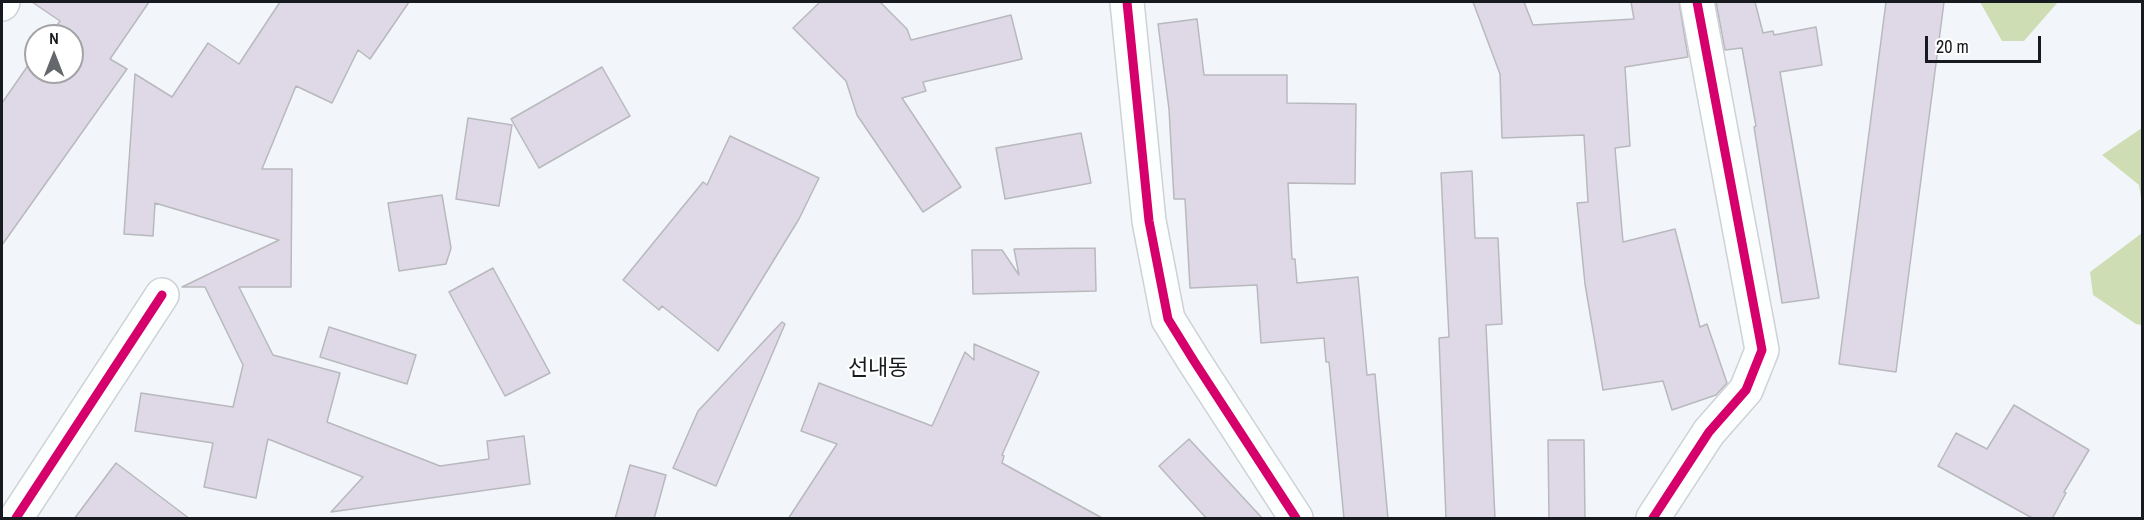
<!DOCTYPE html>
<html>
<head>
<meta charset="utf-8">
<style>
  body { margin:0 }
  #map { position:relative; width:2144px; height:520px; overflow:hidden; background:#f2f6fa; font-family:"Archivo Narrow",sans-serif }
  canvas { display:block }
  .frame { position:absolute; inset:0; border:3px solid #171a1e; pointer-events:none }
  .north { position:absolute; left:24px; top:24px; width:60px; height:60px; box-sizing:border-box; background:#fff; border:2px solid #a2a3a5; border-radius:50%; rotate:0deg; font-size:16px; font-weight:700; line-height:24px; text-align:center; color:#171a1e }
  .north::after { content:''; display:block; margin:auto; width:21px; height:27px; background:#64676b; clip-path:polygon(50% 0,100% 100%,50% 72%,0 100%) }
  .scale { position:absolute; left:1925px; top:36px; width:116px; height:27px; box-sizing:border-box; border:3px solid #171a1e; border-top:0; padding-left:8px; font-size:18px; line-height:21px; white-space:nowrap; color:#171a1e; -webkit-text-stroke:4px #fff; paint-order:stroke }
</style>
</head>
<body>
<div id="map">
<canvas width="2144" height="520"></canvas>
<div class="frame"></div>
<div class="north">N</div>
<div class="scale">20 m</div>
</div>
<script>
const ctx = document.querySelector('canvas').getContext('2d');
ctx.lineJoin = 'round';
function fillPath(path, color) {
  ctx.fillStyle = color;
  ctx.fill(path, 'evenodd');
}
function shape(rows) {
  const path = new Path2D();
  for (const r of rows) {
    path.moveTo(r[0], r[1]);
    for (let i = 2; i < r.length; i += 2) path.lineTo(r[i], r[i + 1]);
  }
  return path;
}
function strokePath(path, color, width, dash) {
  ctx.strokeStyle = color;
  ctx.lineWidth = width;
  ctx.lineCap = dash ? 'butt' : 'round';
  ctx.setLineDash(dash || []);
  ctx.stroke(path);
}
function drawText(font, color, halo, rows, align = 'center') {
  ctx.font = font + ' "Archivo Narrow","Noto Sans KR",sans-serif';
  ctx.lineWidth = 4.5;
  ctx.setLineDash([]);
  ctx.textBaseline = 'middle';
  ctx.strokeStyle = halo;
  ctx.fillStyle = color;
  for (const [text, x, y, turn = 0] of rows) {
    ctx.save();
    ctx.translate(x, y);
    ctx.rotate((+turn || 0) * Math.PI / 180);
    ctx.textAlign = isNaN(turn) ? turn : align;
    if (halo) ctx.strokeText(text, 0, 0);
    ctx.fillText(text, 0, 0);
    ctx.restore();
  }
}
fillPath(shape([
  [1980,2,2058,2,2024,41,2002,41],
  [2142,128,2142,205,2139,185,2102,155],
  [2142,233,2142,325,2136,324,2093,295,2090,272]
]), '#cfddb5');
const building = shape([
  [32,2,149,2,110,59,127,69,2,245,2,103,36,54,36,72,72,72,72,36,49,36,60,21,32,2],
  [280,2,409,2,370,59,358,50,332,103,296,86,262,169,292,169,291,287,239,287,273,355,340,373,327,422,440,466,489,459,487,441,524,436,530,484,331,512,363,477,268,439,256,498,204,487,213,443,135,431,141,393,233,407,243,365,205,287,182,287,279,240,155,203,153,236,124,234,135,74,172,97,208,43,239,64,280,2],
  [820,2,880,2,907,29,911,40,1011,15,1022,59,923,82,926,91,902,98,961,187,923,212,857,115,846,81,793,28,820,2],
  [1473,2,1524,2,1533,25,1634,19,1631,2,1679,2,1688,57,1625,67,1630,146,1615,148,1623,242,1675,229,1700,327,1707,324,1727,383,1716,395,1672,410,1663,381,1603,390,1585,284,1577,203,1588,202,1584,135,1502,138,1500,74,1473,2],
  [1716,2,1755,2,1763,33,1773,31,1774,35,1816,27,1822,65,1780,72,1819,298,1782,303,1754,127,1756,126,1742,48,1725,50,1716,2],
  [1886,2,1944,2,1896,372,1839,364,1886,2],
  [1197,19,1204,75,1287,75,1287,103,1356,104,1355,184,1288,183,1292,259,1295,259,1297,283,1358,277,1367,375,1375,374,1388,519,1344,519,1329,362,1326,362,1324,338,1261,343,1257,285,1190,288,1185,199,1174,199,1169,109,1158,24,1197,19],
  [602,67,630,116,539,168,511,119,602,67],
  [468,118,512,125,499,206,456,199,468,118],
  [1081,133,1091,183,1005,199,996,148,1081,133],
  [730,136,819,178,799,219,718,351,662,306,659,310,623,280,703,182,707,185,730,136],
  [1472,171,1475,238,1498,238,1502,324,1486,325,1495,519,1446,519,1439,338,1449,337,1441,173,1472,171],
  [442,195,451,248,446,264,399,271,388,203,442,195],
  [1095,248,1096,291,973,294,972,250,1002,250,1019,275,1014,249,1095,248],
  [493,268,550,373,505,396,449,292,493,268],
  [782,322,785,324,716,486,673,468,698,411,782,322],
  [329,327,416,355,407,384,320,357,329,327],
  [974,344,1039,372,1002,455,1004,456,1002,463,1104,519,788,519,837,444,801,431,819,383,932,426,965,352,974,360,974,344],
  [2014,405,2089,450,2064,492,2066,493,2052,519,2034,519,1938,466,1956,433,1987,449,2014,405],
  [1189,439,1263,519,1207,519,1159,466,1189,439],
  [1548,440,1584,440,1585,519,1549,519,1548,440],
  [116,463,190,519,74,519,116,463],
  [630,465,666,475,654,519,615,519,630,465]
]);
fillPath(building, '#dfd8e7');
strokePath(building, '#b8b9bd', 1.5);
const minor = shape([
  [1127,2,1149,221,1168,319,1194,361,1296,518],
  [2,4,3,2],
  [16,518,162,295],
  [1653,518,1709,432,1746,390,1762,350,1697,2]
]);
strokePath(minor, '#ced1d5', 36);
strokePath(minor, '#fdfefe', 33);
strokePath(shape([
  [1127,2,1149,221,1168,319,1194,361,1296,518],
  [16,518,162,295],
  [1653,518,1709,432,1746,390,1762,350,1697,2]
]), '#d6006c', 9);
drawText('22px', '#171a1e', '#fff', [
  ["선내동",878,369]
]);
</script>
</body>
</html>
